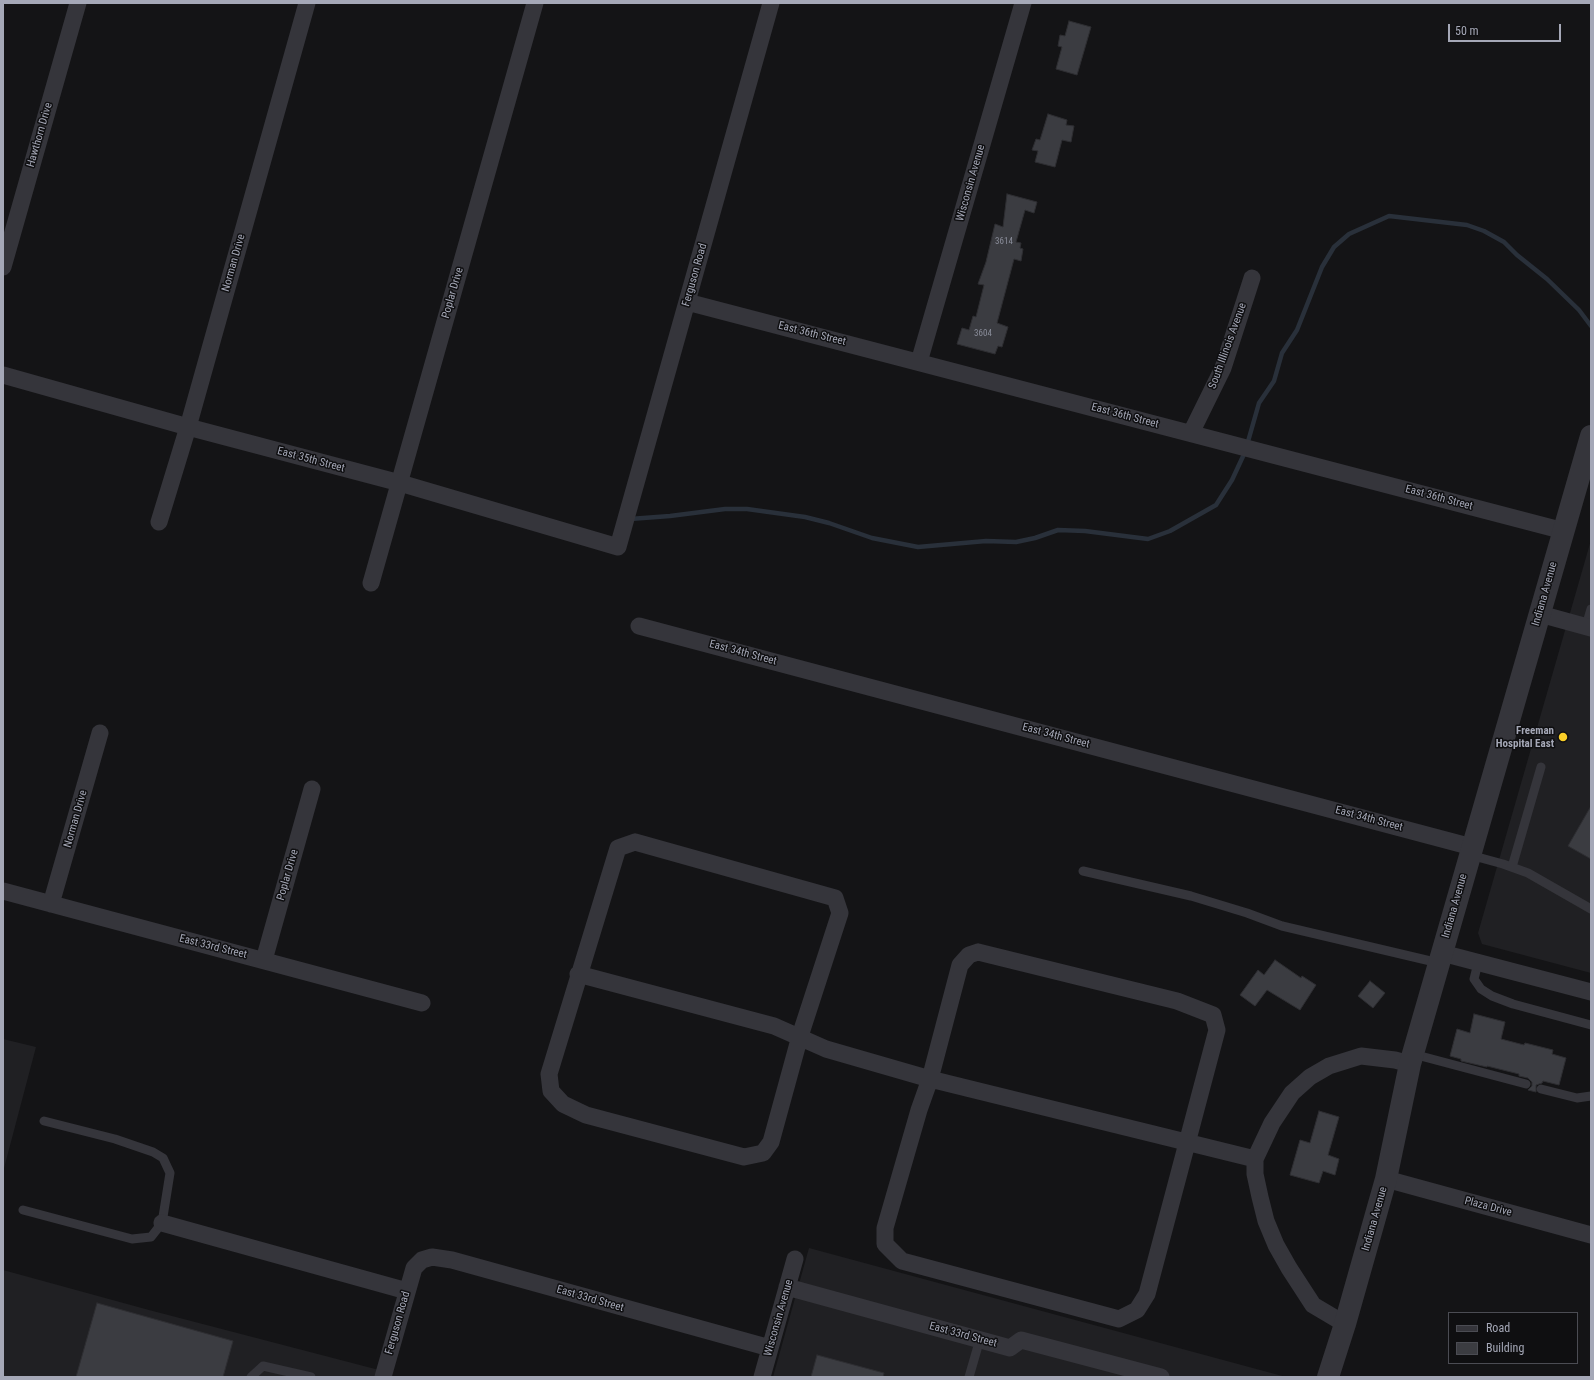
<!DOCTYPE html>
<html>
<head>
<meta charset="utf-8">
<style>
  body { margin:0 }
  #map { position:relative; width:1594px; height:1380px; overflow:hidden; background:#141416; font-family:"Roboto Condensed",sans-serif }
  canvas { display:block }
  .frame { position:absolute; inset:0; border:4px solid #a5a8b7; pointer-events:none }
  .legend { position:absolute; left:1448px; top:1312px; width:130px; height:52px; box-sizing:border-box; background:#0f0f11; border:1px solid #4b4c53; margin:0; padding:5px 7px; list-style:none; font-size:12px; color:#a5a8b7 }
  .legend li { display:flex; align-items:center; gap:8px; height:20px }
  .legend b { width:20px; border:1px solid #4b4c53 }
  .scale { position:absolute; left:1448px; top:24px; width:113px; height:18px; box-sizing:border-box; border:2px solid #a5a8b7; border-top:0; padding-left:5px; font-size:12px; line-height:14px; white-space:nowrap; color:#a5a8b7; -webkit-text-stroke:3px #0f0f11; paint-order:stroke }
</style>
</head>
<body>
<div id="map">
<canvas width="1594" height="1380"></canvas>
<div class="frame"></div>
<ul class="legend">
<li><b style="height:5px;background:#35353b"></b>Road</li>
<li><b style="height:11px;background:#3b3c41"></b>Building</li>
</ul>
<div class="scale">50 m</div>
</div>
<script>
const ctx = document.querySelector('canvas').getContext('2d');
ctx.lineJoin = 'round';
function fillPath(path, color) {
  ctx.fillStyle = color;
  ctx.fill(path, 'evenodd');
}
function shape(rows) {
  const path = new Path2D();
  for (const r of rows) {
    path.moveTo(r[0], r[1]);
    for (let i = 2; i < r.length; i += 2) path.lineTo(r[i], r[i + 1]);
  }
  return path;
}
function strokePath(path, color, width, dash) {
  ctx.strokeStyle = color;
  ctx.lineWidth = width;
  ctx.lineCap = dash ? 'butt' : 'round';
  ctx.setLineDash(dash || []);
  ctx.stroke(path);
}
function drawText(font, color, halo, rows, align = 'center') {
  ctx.font = font + ' "Roboto Condensed",sans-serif';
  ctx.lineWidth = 3;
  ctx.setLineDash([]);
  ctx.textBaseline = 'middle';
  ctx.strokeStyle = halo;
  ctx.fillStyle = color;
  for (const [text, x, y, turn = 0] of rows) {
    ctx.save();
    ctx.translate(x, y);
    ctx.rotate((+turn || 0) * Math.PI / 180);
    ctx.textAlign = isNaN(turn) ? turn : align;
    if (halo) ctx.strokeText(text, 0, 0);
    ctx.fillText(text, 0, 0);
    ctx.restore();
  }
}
fillPath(shape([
  [1591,540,1591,973,1482,944,1478,933],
  [3,1039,36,1047,3,1172],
  [809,1248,1286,1377,773,1377],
  [3,1270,149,1310,379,1370,377,1377,3,1377]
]), '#202023');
strokePath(shape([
  [1247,445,1259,403,1274,381,1282,353,1297,330,1322,267,1334,247,1349,234,1389,216,1467,225,1484,231,1504,242,1517,255,1547,279,1579,310,1591,326],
  [630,519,670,516,725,509,747,509,805,517,829,523,872,538,918,547,986,541,1016,542,1035,538,1058,530,1085,531,1148,539,1170,531,1216,505,1232,480,1245,452]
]), '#29303a', 4.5);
const building = shape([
  [1069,21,1091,27,1077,75,1056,69,1062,47,1058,46,1060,35,1065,36,1069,21],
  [1048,114,1067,120,1066,125,1074,126,1071,142,1062,140,1055,167,1035,162,1038,151,1032,150,1036,139,1040,140,1048,114],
  [1007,194,1037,202,1034,213,1025,210,1016,242,1021,243,1020,248,1023,249,1021,261,1014,259,997,323,1008,327,1002,347,998,346,995,354,957,344,962,328,969,330,973,316,976,317,984,285,978,284,986,262,995,224,1003,227,1007,194],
  [1591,806,1591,859,1568,846,1591,806],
  [1275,960,1301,978,1302,976,1316,985,1300,1010,1267,990,1255,1006,1240,995,1258,970,1264,975,1275,960],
  [1370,981,1385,993,1373,1008,1358,996,1370,981],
  [1474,1014,1505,1022,1501,1039,1524,1045,1525,1043,1553,1050,1552,1054,1566,1058,1559,1085,1543,1081,1542,1083,1536,1085,1536,1092,1528,1090,1532,1086,1532,1082,1528,1078,1519,1076,1519,1074,1487,1066,1487,1067,1461,1061,1461,1059,1450,1056,1457,1029,1470,1033,1474,1014],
  [1319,1111,1339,1117,1328,1155,1339,1159,1335,1175,1323,1171,1319,1183,1290,1175,1300,1140,1310,1143,1319,1111],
  [97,1303,233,1341,223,1377,76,1377,97,1303],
  [817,1355,884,1373,883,1377,811,1377,817,1355]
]);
fillPath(building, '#3b3c41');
strokePath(building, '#2e2e32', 1);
strokePath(shape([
  [1586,626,1591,609],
  [1470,855,1503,864,1528,873,1591,909],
  [1512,867,1541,767],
  [1083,871,1191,896,1247,913,1282,926,1439,963],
  [1478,963,1474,979,1481,989,1492,996,1513,1004,1591,1025],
  [1413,1054,1526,1084],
  [1541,1089,1577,1098,1591,1096],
  [23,1210,132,1239,151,1237,162,1223,170,1173,163,1158,153,1152,115,1139,44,1121],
  [251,1377,263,1366,311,1377],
  [969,1377,980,1339]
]), '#35353b', 9);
strokePath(shape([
  [3,267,78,3],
  [687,302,1564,531],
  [919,362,1023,3],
  [3,375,188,427,400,483,618,547,771,3],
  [1191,433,1223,368,1252,278],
  [159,522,188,427,307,3],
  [371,583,535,3],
  [1540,614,1591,628],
  [639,626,1472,847],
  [635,842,835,898,840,913,800,1036,771,1142,763,1153,744,1157,586,1115,563,1104,551,1091,549,1074,618,848,635,842],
  [3,891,422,1003],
  [51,904,100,733],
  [978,952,1177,1001,1213,1015,1217,1030,1147,1294,1137,1310,1119,1319,902,1261,885,1244,885,1228,919,1110,930,1079,960,965,969,955,978,952],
  [1442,953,1591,992],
  [264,960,312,789],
  [578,974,774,1026,826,1049,930,1079,1255,1159],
  [1386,1179,1591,1235],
  [162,1223,407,1291],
  [787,1287,1010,1348,1021,1340,1161,1377],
  [1345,1324,1313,1305,1289,1268,1276,1245,1266,1221,1260,1197,1255,1174,1255,1159,1272,1123,1292,1093,1310,1077,1329,1066,1361,1056,1395,1060,1410,1064],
  [383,1377,414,1268,422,1260,432,1257,452,1260,770,1348],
  [762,1377,795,1259]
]), '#35353b', 17);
strokePath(shape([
  [1328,1377,1345,1324,1386,1179,1410,1064,1591,436]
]), '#35353b', 22);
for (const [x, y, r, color] of [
  [1563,737,5,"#f9ce28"]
]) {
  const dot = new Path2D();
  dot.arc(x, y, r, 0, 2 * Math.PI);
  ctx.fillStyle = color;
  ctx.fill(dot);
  strokePath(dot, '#0f0f11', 1.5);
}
drawText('9px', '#8a8d9a', null, [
  ["3614",1004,242],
  ["3604",983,334]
]);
drawText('11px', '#a5a8b7', '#0f0f11', [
  ["Hawthorn Drive",40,135,-74],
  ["Wisconsin Avenue",971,183,-74],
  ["Norman Drive",234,263,-74],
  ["Ferguson Road",695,275,-74],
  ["Poplar Drive",453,293,-74],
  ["East 36th Street",812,334,14],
  ["South Illinois Avenue",1228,346,-70],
  ["East 36th Street",1125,416,15],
  ["East 35th Street",311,460,15],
  ["East 36th Street",1439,498,15],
  ["Indiana Avenue",1545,594,-74],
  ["East 34th Street",743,653,15],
  ["East 34th Street",1056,736,15],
  ["Norman Drive",76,819,-74],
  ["East 34th Street",1369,819,15],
  ["Poplar Drive",288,875,-74],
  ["Indiana Avenue",1455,906,-74],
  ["East 33rd Street",213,947,14],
  ["Plaza Drive",1488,1207,15],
  ["Indiana Avenue",1375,1219,-74],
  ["East 33rd Street",590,1299,16],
  ["Wisconsin Avenue",779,1318,-74],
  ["Ferguson Road",398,1323,-74],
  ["East 33rd Street",963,1335,15]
]);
drawText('bold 11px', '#a5a8b7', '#0f0f11', [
  ["Freeman",1554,731],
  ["Hospital East",1554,744]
], 'right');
</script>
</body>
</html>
